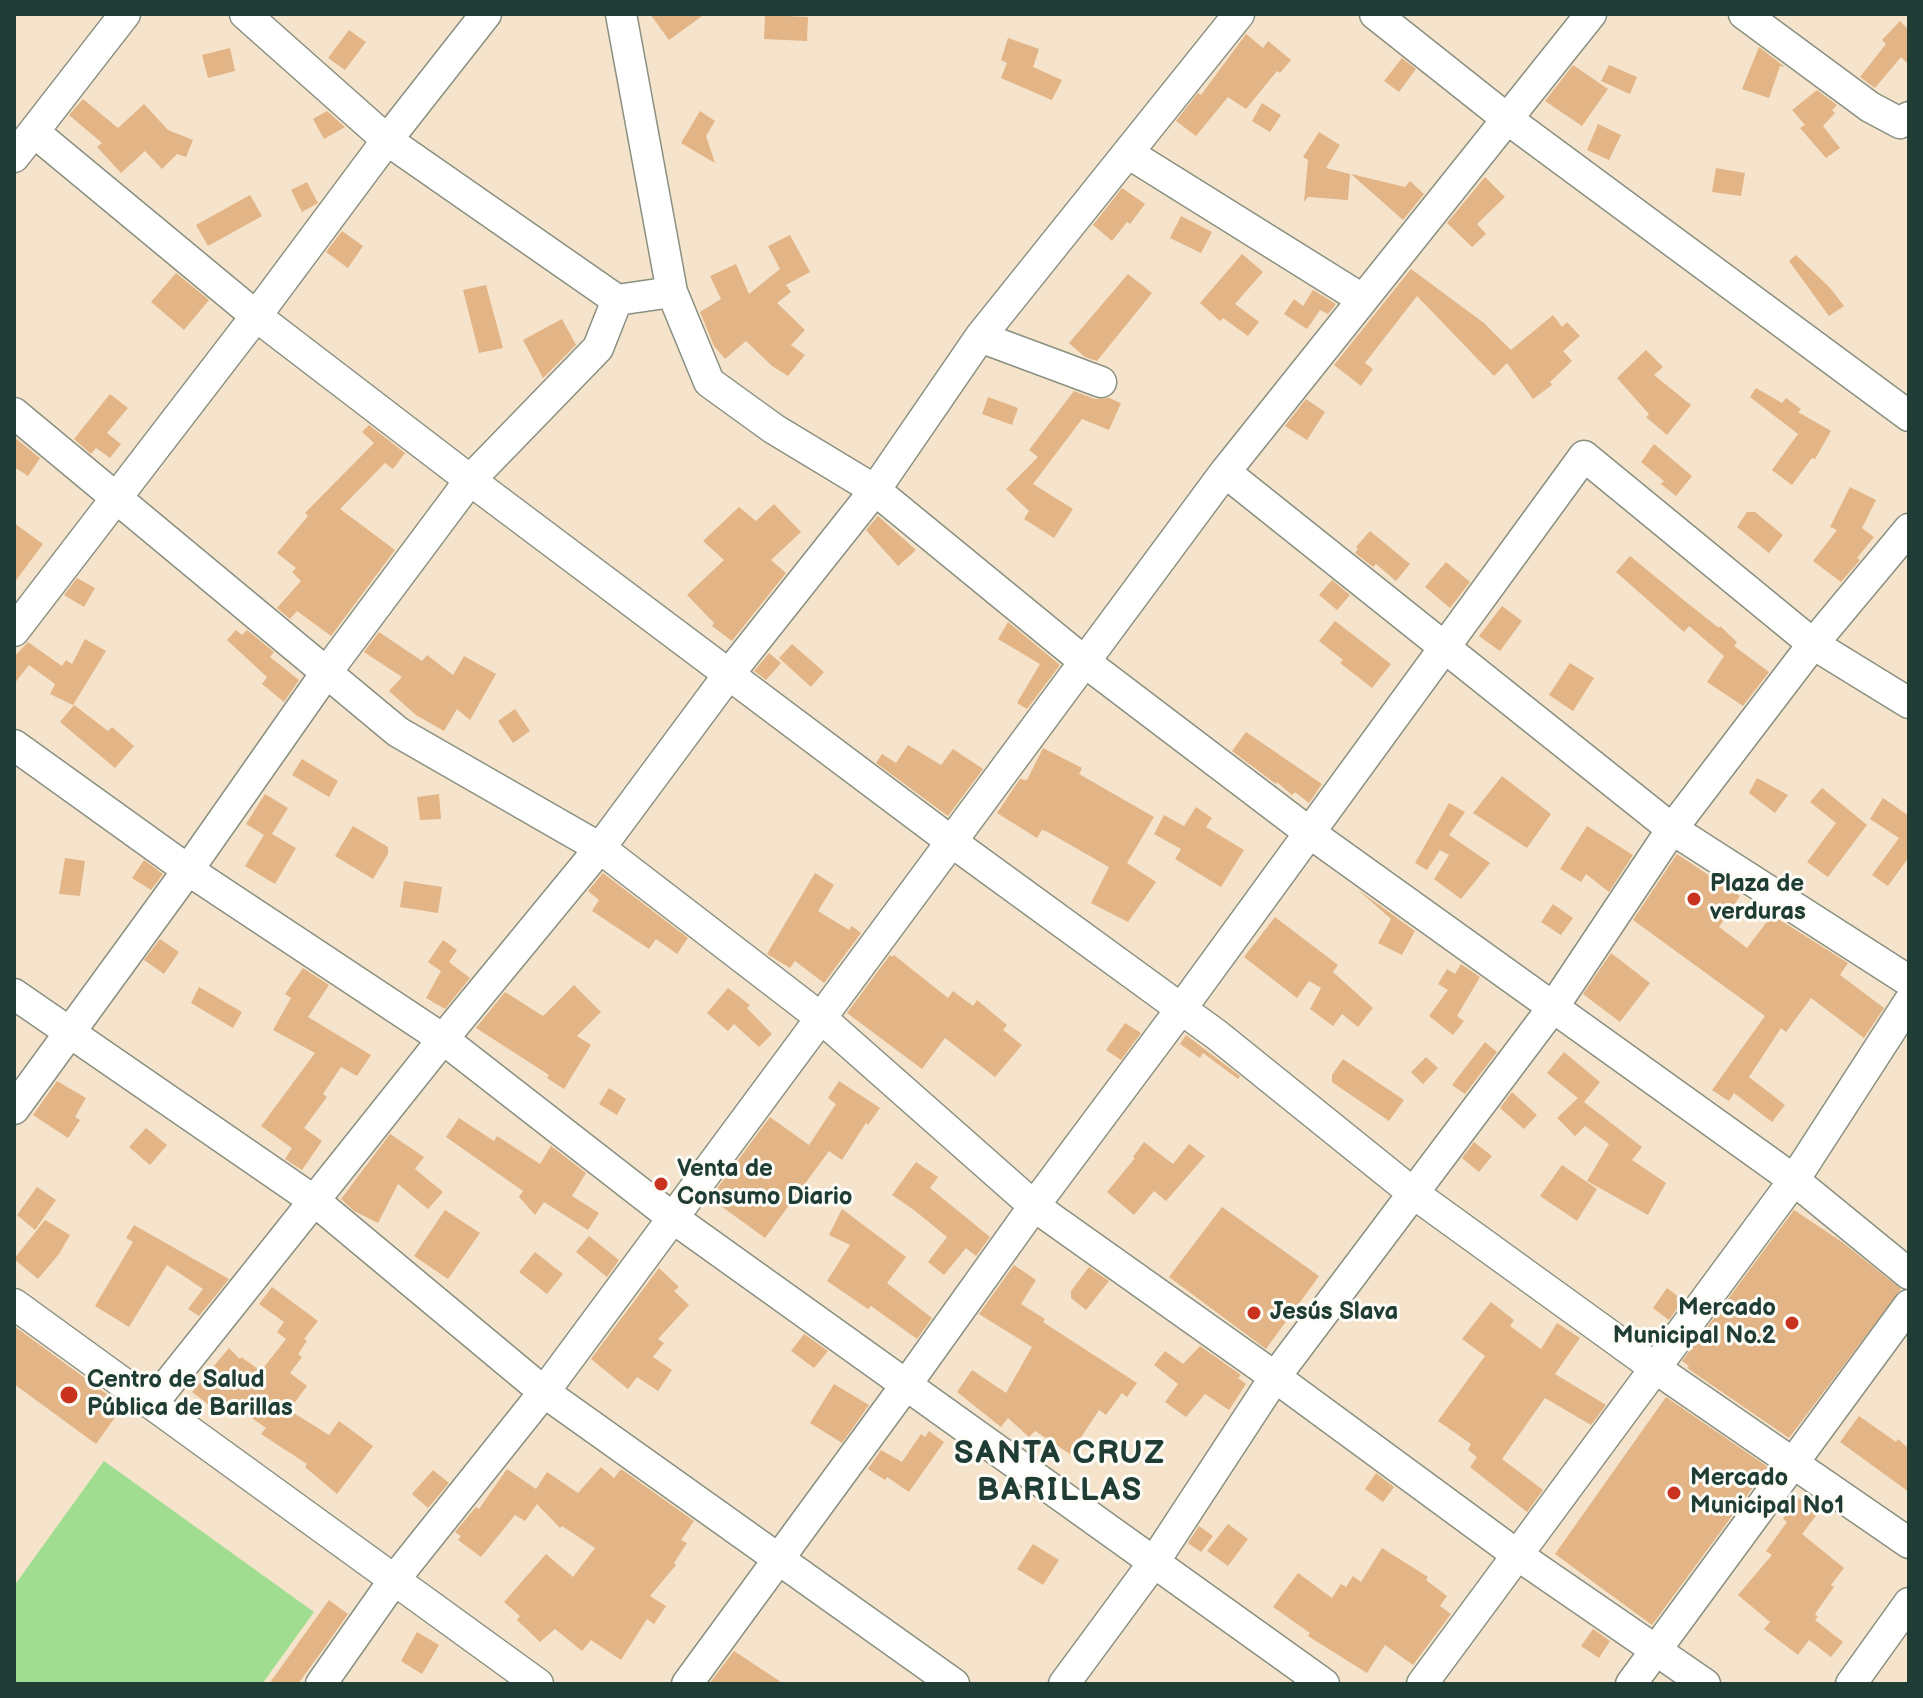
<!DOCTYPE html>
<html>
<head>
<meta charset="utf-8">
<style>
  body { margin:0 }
  #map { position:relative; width:1923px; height:1698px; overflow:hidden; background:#f5e4cb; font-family:"Balsamiq Sans",sans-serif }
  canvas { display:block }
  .frame { position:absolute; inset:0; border:16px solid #1f3d34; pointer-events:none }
</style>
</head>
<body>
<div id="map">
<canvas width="1923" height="1698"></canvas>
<div class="frame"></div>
</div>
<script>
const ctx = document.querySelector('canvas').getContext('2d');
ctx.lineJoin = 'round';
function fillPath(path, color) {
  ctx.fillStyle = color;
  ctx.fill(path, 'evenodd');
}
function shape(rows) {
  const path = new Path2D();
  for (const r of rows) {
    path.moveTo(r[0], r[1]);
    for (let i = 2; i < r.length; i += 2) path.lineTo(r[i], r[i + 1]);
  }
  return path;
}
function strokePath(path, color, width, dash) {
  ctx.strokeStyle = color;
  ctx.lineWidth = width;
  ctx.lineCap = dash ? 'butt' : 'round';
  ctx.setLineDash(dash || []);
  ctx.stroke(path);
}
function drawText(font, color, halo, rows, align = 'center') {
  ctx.font = font + ' "Balsamiq Sans",sans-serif';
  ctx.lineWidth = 6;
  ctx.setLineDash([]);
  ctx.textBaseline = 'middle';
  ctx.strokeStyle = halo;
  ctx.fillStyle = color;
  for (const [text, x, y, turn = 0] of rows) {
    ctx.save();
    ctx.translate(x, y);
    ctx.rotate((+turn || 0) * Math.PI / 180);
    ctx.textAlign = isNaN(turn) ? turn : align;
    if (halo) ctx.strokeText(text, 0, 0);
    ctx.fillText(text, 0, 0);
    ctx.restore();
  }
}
fillPath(shape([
  [104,1461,314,1612,262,1684,14,1684,14,1586]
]), '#a0dd91');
fillPath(shape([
  [650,14,705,14,669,40],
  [765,15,808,17,807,41,764,39],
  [1900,21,1909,30,1909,65,1901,57,1875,88,1860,77,1886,44,1882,40],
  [349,30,366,42,345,70,328,58],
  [1246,34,1263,48,1268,41,1291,60,1280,73,1277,71,1246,109,1228,97,1196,136,1176,121,1198,93,1201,95],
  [1008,38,1039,49,1033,67,1062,80,1052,100,1001,78,1007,63,1001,60],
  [1759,47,1785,67,1780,66,1769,98,1742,89],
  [230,48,235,71,208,78,202,55],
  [1402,58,1416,69,1399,92,1384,81],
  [1573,65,1608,89,1582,126,1545,101],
  [1609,65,1637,77,1630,94,1601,81],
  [1817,90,1837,105,1832,110,1835,113,1823,126,1840,148,1826,158,1800,128,1805,125,1792,110],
  [83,99,118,128,144,104,168,130,193,140,186,157,177,154,162,169,145,151,121,173,97,147,102,143,69,115],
  [1262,103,1281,115,1270,132,1252,121],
  [327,111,345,127,324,139,313,119],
  [700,111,715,121,706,136,715,163,681,143],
  [1598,124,1621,135,1609,160,1587,150],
  [1319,132,1340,145,1326,168,1350,174,1348,200,1308,197,1304,202,1308,160,1303,157],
  [1716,168,1745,173,1741,196,1712,192],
  [1351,174,1405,187,1410,181,1424,194,1403,220],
  [1485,177,1505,197,1477,224,1486,234,1472,247,1447,223],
  [307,182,318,203,302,212,291,190],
  [1122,188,1145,204,1130,224,1127,222,1112,241,1093,225],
  [250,195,262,216,208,246,196,225],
  [1181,216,1212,232,1201,253,1170,238],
  [342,231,363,246,348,268,326,252],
  [790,235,810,272,786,285,791,292,777,303,805,330,791,345,805,355,788,376,772,366,746,341,725,359,714,346,700,312,721,299,710,276,736,264,749,294,780,269,768,246],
  [1242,254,1263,272,1235,304,1259,322,1248,336,1223,318,1220,321,1200,303],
  [1796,255,1830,288,1844,306,1829,316,1789,261],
  [1411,269,1484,323,1511,350,1553,315,1562,327,1567,322,1580,336,1563,351,1572,361,1550,382,1552,385,1533,399,1507,363,1494,376,1417,296,1365,363,1373,369,1361,386,1334,365],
  [176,273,209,300,184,330,151,302],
  [1128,274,1152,293,1097,361,1085,357,1069,343],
  [486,285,503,348,479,353,463,290],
  [1313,290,1336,304,1328,314,1320,310,1307,329,1284,314,1294,299,1303,306],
  [562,319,576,345,543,378,523,340],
  [1646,350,1663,367,1654,375,1691,405,1667,435,1646,417,1649,414,1617,378],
  [1756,388,1782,403,1786,398,1801,409,1798,412,1831,431,1815,459,1812,458,1792,485,1772,470,1798,434,1750,397],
  [1074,391,1095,399,1109,398,1121,403,1109,430,1082,419,1033,484,1073,509,1054,538,1024,519,1029,511,1006,489,1038,457,1029,450],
  [110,394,128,408,107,433,121,444,110,458,96,448,91,454,74,439],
  [988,397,1018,408,1012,425,982,414],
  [1306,399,1325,412,1307,440,1285,426],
  [369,425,405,453,393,469,385,463,340,509,395,550,331,636,297,611,290,619,277,608,301,581,292,572,296,568,277,553,308,516,305,513,374,443,362,432],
  [14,437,40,458,28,476,14,467],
  [1654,444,1692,476,1676,496,1661,484,1664,481,1641,462],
  [1850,487,1876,500,1862,528,1874,537,1857,558,1860,560,1841,582,1813,561,1837,530,1830,527],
  [774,504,801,532,771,560,786,573,732,641,712,626,714,623,687,595,724,560,703,541,739,507,756,521],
  [1747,512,1755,512,1783,535,1769,553,1737,527],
  [878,516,916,550,898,566,866,530],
  [14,523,43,544,14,583],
  [1370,531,1410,564,1396,581,1376,564,1373,567,1355,553,1358,549,1356,547],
  [1630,556,1686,602,1719,628,1720,626,1737,642,1734,646,1769,672,1743,706,1707,682,1724,656,1689,626,1684,632,1616,572],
  [1446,562,1470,582,1450,608,1425,587],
  [77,578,95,588,84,607,64,595],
  [1332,580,1350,595,1337,610,1319,595],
  [1502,606,1522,621,1500,651,1479,636],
  [1335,621,1391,664,1372,688,1340,663,1343,660,1319,641],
  [1008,622,1060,665,1027,709,1017,703,1040,664,998,639],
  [236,630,242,635,247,630,274,652,270,657,299,680,284,702,262,684,267,677,227,640],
  [379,632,422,661,427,655,453,675,464,656,496,674,470,720,457,709,444,731,416,715,389,691,402,677,364,652],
  [85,639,106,651,73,705,50,694,55,684,29,665,14,684,14,657,28,642,62,666,66,660,72,664],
  [792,644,824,672,811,687,779,658],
  [769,653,781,663,766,680,754,671],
  [1570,663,1594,678,1573,711,1549,695],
  [74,705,108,731,112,727,134,746,115,768,60,722],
  [515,709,530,731,513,743,498,721],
  [1246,732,1322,784,1309,803,1295,792,1292,795,1277,782,1276,784,1232,751],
  [908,745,941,765,953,749,983,769,948,816,876,763,882,754,896,763],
  [1043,748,1082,768,1079,774,1154,817,1127,863,1156,882,1128,922,1091,903,1109,867,1046,831,1042,830,1037,838,997,813,1020,779,1027,780],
  [302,759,338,781,329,797,292,775],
  [1502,776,1551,814,1527,848,1473,813],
  [1757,778,1788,795,1775,813,1749,793],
  [1822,788,1867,825,1828,877,1807,862,1836,823,1810,802],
  [265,794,288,808,272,834,296,848,275,884,245,866,264,835,246,824],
  [439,794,441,819,420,820,417,797],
  [1883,798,1909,816,1909,857,1888,886,1872,875,1899,838,1870,819],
  [1449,803,1465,812,1449,835,1490,863,1461,899,1434,879,1449,855,1440,850,1427,870,1415,863],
  [1196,807,1212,818,1206,827,1244,850,1221,887,1175,859,1181,849,1154,834,1164,815,1184,826],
  [353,826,388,847,388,854,373,879,335,856],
  [1587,826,1633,855,1609,892,1586,874,1581,882,1560,869],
  [1677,854,1740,896,1719,927,1747,948,1772,915,1848,963,1840,975,1884,1008,1864,1038,1811,998,1786,1032,1781,1028,1749,1077,1785,1105,1772,1122,1734,1093,1729,1101,1712,1090,1765,1016,1633,920],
  [65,858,85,861,80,896,59,894],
  [144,860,163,874,151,890,132,878],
  [603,873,688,938,677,954,656,939,649,949,592,911,599,900,588,891],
  [815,873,834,885,818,911,849,930,852,926,861,933,824,983,795,961,790,968,767,954],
  [404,881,442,887,438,913,400,907],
  [1357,889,1415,931,1402,955,1378,943,1391,919],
  [1553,904,1573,918,1561,935,1541,922],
  [1275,917,1338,965,1333,972,1373,1008,1358,1027,1342,1014,1333,1026,1310,1009,1321,988,1309,981,1297,998,1244,957],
  [160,939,179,952,164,974,144,960],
  [443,940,457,950,449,962,470,978,445,1009,426,998,441,971,428,962],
  [1611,953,1650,983,1620,1022,1583,994],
  [890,955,892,957,894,955,948,998,953,991,973,1006,977,1000,1007,1025,1003,1030,1022,1045,995,1077,945,1038,922,1069,847,1013],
  [1461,964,1480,977,1457,1016,1464,1021,1453,1035,1429,1016,1448,990,1438,984,1447,969,1455,974],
  [303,968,329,985,308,1017,371,1055,357,1076,341,1067,323,1094,327,1097,304,1128,322,1141,302,1170,285,1159,292,1148,261,1126,315,1053,273,1030,291,998,285,994],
  [574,985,601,1012,577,1036,591,1045,564,1089,547,1078,549,1075,476,1028,505,992,543,1016],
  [199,987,242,1012,233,1028,191,1003],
  [728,988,750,1005,747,1008,772,1034,759,1047,734,1024,728,1031,707,1013],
  [1125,1023,1141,1033,1121,1060,1106,1050],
  [1186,1035,1240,1076,1238,1079,1203,1053,1200,1058,1180,1044],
  [1485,1042,1497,1052,1465,1094,1452,1085],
  [1564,1052,1600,1082,1584,1102,1642,1147,1632,1160,1666,1183,1648,1215,1587,1181,1609,1144,1585,1126,1575,1136,1557,1118,1578,1098,1547,1073],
  [1426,1057,1438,1068,1423,1084,1411,1072],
  [1343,1059,1404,1100,1389,1121,1332,1082,1332,1075],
  [57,1081,86,1098,75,1117,80,1120,68,1138,33,1115],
  [839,1081,880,1108,868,1125,866,1123,842,1160,829,1151,765,1238,710,1198,770,1117,809,1145,836,1104,828,1098],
  [609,1088,626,1099,617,1115,599,1104],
  [1512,1092,1537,1115,1524,1129,1500,1108],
  [459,1118,494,1141,497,1136,540,1164,551,1146,586,1173,572,1196,599,1213,588,1230,544,1202,535,1215,519,1197,523,1191,446,1137],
  [146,1128,167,1145,150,1165,129,1147],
  [390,1134,424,1157,415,1169,443,1192,428,1209,398,1184,378,1223,354,1211,341,1199],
  [1144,1142,1173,1164,1189,1144,1205,1156,1166,1201,1154,1191,1134,1215,1107,1192,1135,1158,1133,1157],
  [1474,1142,1492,1156,1479,1172,1462,1158],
  [916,1162,938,1177,930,1188,990,1237,976,1256,966,1248,944,1275,928,1262,947,1237,914,1210,892,1195],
  [1562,1165,1597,1189,1577,1221,1540,1196],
  [37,1187,56,1200,35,1230,17,1215],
  [1222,1207,1319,1276,1266,1349,1169,1277],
  [842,1209,906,1257,887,1283,932,1318,917,1339,871,1306,868,1309,827,1281,850,1245,829,1235],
  [445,1210,480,1233,448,1279,414,1256],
  [1794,1210,1842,1242,1901,1289,1789,1438,1687,1368,1689,1366,1682,1361],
  [45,1220,70,1235,59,1254,38,1279,14,1259],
  [134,1225,229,1279,199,1316,188,1309,203,1289,167,1265,129,1327,95,1306,133,1242,126,1238],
  [589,1236,619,1260,607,1277,576,1252],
  [535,1252,563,1274,547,1294,519,1272],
  [1014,1265,1036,1280,1021,1304,1045,1319,1043,1322,1137,1383,1127,1397,1122,1393,1106,1415,1099,1410,1070,1454,1035,1431,1029,1437,1008,1418,1001,1427,957,1392,972,1370,1006,1393,1032,1347,979,1314],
  [1089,1267,1109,1281,1086,1310,1071,1298,1071,1291],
  [659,1268,679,1287,674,1291,689,1305,658,1339,664,1343,653,1357,672,1370,658,1391,637,1377,628,1389,591,1359],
  [272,1287,318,1321,304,1339,307,1341,298,1354,302,1357,290,1373,307,1386,289,1410,329,1435,339,1421,373,1446,337,1494,305,1467,307,1464,261,1434,266,1428,229,1402,221,1414,192,1392,229,1348,240,1359,241,1357,261,1371,286,1339,277,1332,284,1322,259,1304],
  [1667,1288,1683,1300,1669,1320,1653,1308],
  [1491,1302,1514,1320,1510,1326,1541,1349,1557,1323,1580,1338,1555,1374,1606,1405,1591,1425,1545,1398,1502,1459,1543,1490,1527,1512,1470,1467,1477,1457,1468,1450,1471,1444,1438,1421,1485,1356,1462,1339],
  [14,1326,123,1406,96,1444,14,1384],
  [804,1334,828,1351,814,1368,791,1351],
  [1200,1346,1241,1375,1238,1378,1246,1384,1229,1410,1205,1394,1186,1417,1165,1402,1178,1384,1154,1365,1165,1351,1183,1364],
  [834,1384,869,1405,842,1443,810,1423],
  [1666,1397,1768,1467,1652,1625,1555,1554],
  [1859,1416,1896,1442,1898,1439,1909,1449,1909,1492,1840,1442],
  [929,1431,944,1442,909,1492,887,1477,885,1480,868,1469,881,1450,902,1462,921,1434,925,1437],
  [601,1467,614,1478,621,1469,694,1521,681,1540,687,1543,674,1563,676,1565,650,1596,666,1606,654,1624,647,1619,621,1660,591,1640,582,1651,555,1629,540,1642,517,1620,520,1616,504,1602,546,1554,573,1577,595,1548,562,1526,560,1528,537,1504,525,1521,515,1515,481,1557,458,1540,461,1536,455,1532,476,1507,479,1509,507,1469,536,1489,547,1472,578,1493],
  [433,1470,449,1483,428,1508,412,1494],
  [1376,1473,1394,1487,1383,1502,1365,1489],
  [1799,1498,1818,1513,1802,1534,1844,1568,1831,1585,1834,1587,1815,1614,1818,1617,1815,1620,1843,1642,1831,1657,1809,1640,1798,1655,1764,1629,1770,1622,1738,1595,1772,1555,1766,1551,1787,1522,1783,1519],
  [1228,1524,1248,1539,1228,1566,1207,1551],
  [1199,1526,1213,1536,1201,1552,1188,1543],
  [1033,1544,1059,1560,1043,1585,1017,1569],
  [1382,1548,1428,1577,1426,1580,1447,1596,1440,1606,1451,1614,1413,1665,1385,1645,1367,1673,1308,1636,1310,1633,1273,1607,1298,1573,1332,1598,1341,1584,1346,1587,1353,1576,1361,1582],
  [329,1600,348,1614,322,1651,298,1684,269,1684],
  [1593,1629,1610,1641,1599,1658,1581,1646],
  [417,1632,439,1645,422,1674,401,1661],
  [734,1651,784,1684,709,1684]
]), '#e2b486');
const minor = shape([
  [245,14,387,140,617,300,672,292],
  [621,14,672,292,709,382,774,429,875,490,1085,662,1310,833,1794,1180,1909,1274],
  [1375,14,1506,118,1909,416],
  [1744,14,1870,107,1900,123,1909,117],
  [34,132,256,316,470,480,952,842,1217,1035,1413,1193,1655,1368,1909,1543],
  [1128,153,1362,299],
  [14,157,125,14],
  [980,337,1101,382],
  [14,413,398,732,600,848,821,1018,1034,1206,1275,1377,1516,1554,1705,1684],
  [1225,472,1672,829,1909,981],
  [14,631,256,316,387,140,486,14],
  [14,745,188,870,443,1039,673,1218,1324,1684],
  [14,994,316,1202,544,1392,954,1684],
  [14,1109,188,870,326,673,470,480,598,348,617,300],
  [14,1304,538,1684],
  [152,1404,443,1039,600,848,729,674,875,490,980,337,1239,14],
  [321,1684,394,1580,544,1392,1225,472,1591,14],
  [687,1684,906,1385,1034,1206,1181,1009,1584,456,1813,644,1909,703],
  [1064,1684,1154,1562,1275,1377,1554,1006,1672,829,1813,644,1909,529],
  [1422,1684,1794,1180,1909,1002],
  [1631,1684,1909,1305],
  [1851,1684,1909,1603]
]);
strokePath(minor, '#8a9080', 33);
strokePath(minor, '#fff', 30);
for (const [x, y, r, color] of [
  [1694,899,8,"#c8321e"],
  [661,1184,8,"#c8321e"],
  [1254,1313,8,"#c8321e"],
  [1792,1323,8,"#c8321e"],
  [69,1395,10,"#c8321e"],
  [1674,1493,8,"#c8321e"]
]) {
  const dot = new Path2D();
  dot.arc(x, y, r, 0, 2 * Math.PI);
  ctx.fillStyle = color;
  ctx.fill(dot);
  strokePath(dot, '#fdfcf7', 3);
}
drawText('bold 24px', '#1f3d34', '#fdfcf7', [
  ["Plaza de",1710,885],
  ["verduras",1710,913],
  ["Venta de",677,1170],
  ["Consumo Diario",677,1198],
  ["Mercado",1776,1309,"right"],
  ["Municipal No.2",1776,1337,"right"],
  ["Jesús Slava",1270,1313],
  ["Centro de Salud",87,1381],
  ["Pública de Barillas",87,1409],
  ["Mercado",1690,1479],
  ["Municipal No1",1690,1507]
], 'left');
ctx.letterSpacing = '2px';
drawText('bold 32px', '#1f3d34', '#fdfcf7', [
  ["SANTA CRUZ",1060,1455],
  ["BARILLAS",1060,1492]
]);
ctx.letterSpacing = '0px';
</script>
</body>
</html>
